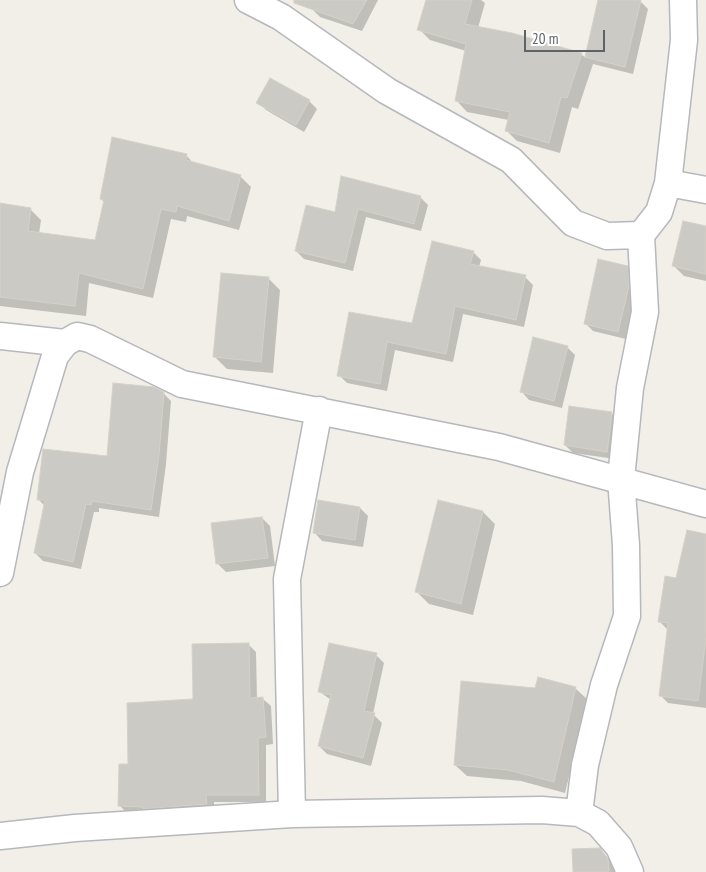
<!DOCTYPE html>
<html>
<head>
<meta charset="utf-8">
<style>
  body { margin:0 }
  #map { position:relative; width:706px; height:872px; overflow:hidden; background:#f1efe8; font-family:"PT Sans Narrow",sans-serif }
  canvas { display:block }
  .scale { position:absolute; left:524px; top:30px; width:81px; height:22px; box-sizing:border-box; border:2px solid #5f6368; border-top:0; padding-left:6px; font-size:15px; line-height:18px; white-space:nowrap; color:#5f6368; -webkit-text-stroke:4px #fff; paint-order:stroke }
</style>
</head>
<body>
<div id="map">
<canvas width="706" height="872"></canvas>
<div class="scale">20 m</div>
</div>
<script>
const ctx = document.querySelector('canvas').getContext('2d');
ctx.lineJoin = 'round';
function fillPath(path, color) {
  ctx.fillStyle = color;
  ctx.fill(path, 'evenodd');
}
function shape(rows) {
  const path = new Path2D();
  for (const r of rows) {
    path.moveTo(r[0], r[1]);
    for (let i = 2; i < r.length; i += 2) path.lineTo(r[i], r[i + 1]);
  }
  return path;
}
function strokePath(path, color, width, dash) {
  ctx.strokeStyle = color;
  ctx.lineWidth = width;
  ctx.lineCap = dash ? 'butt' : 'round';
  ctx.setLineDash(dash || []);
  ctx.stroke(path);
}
fillPath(shape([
  [315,0,378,0,362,31,320,17,312,9],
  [427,0,481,0,485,3,478,28,581,54,586,58,600,0,635,0,640,1,648,9,633,74,593,64,578,109,572,107,560,153,517,141,506,130,509,120,467,112,457,101,466,51,430,40,419,29],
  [309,101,317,109,304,132,266,110,258,102],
  [186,155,194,164,240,176,251,187,239,230,187,216,186,222,171,219,153,298,89,283,86,316,0,306,0,204,30,209,41,220,39,234,96,241,104,202,101,199],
  [342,177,420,197,428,205,421,231,366,217,353,271,304,259,296,251,336,213],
  [706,228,706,281,684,276,674,266],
  [473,252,481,260,479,267,525,277,533,285,524,327,463,314,453,362,395,350,387,391,347,383,339,375,350,313,413,325],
  [627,267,635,275,636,294,626,339,593,331,585,323],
  [268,278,280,290,273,373,227,369,215,357],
  [567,347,575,355,562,408,529,400,521,391],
  [163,393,171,401,166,464,159,517,99,508,99,512,94,512,81,569,43,561,35,553,45,506,38,499,108,457],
  [612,414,620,422,615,459,573,453,565,445],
  [439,501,483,512,495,524,473,615,429,604,417,592],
  [360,508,368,516,363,547,322,541,314,532],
  [262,518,270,526,275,566,226,572,218,564,213,524],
  [706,535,706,708,668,703,660,695,668,630,660,622],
  [249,645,256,652,257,699,263,699,271,706,273,744,266,745,266,802,214,802,214,812,127,813,120,806,130,765],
  [376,655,384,663,373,714,382,723,371,766,327,754,319,746,331,700,320,692],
  [539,679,576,689,588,700,565,793,521,781,467,776,455,765,536,689],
  [599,849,614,864,614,872,574,872]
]), '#0003');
const building = shape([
  [294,0,367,0,353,24,294,3,294,0],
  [426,0,472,0,465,24,512,33,582,53,567,98,561,97,549,143,505,131,510,112,455,101,466,44,417,30,426,0],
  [598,0,641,0,625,67,585,57,598,0],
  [270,78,310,100,296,125,256,103,270,78],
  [112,137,187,154,186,160,241,175,229,221,177,206,176,212,161,209,143,289,79,273,75,306,0,297,0,203,31,208,28,231,95,240,104,200,100,199,112,137],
  [341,176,421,196,414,224,358,209,345,263,295,251,306,205,335,212,341,176],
  [683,221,706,226,706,274,672,266,683,221],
  [432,241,474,251,470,264,526,275,516,320,455,306,446,354,387,342,380,384,337,376,349,312,412,323,432,241],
  [598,259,628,266,629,286,618,332,584,324,598,259],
  [221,273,269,277,261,362,213,357,221,273],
  [533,337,568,346,554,401,520,392,533,337],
  [113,383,154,387,164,392,159,455,151,510,92,501,91,505,86,504,73,562,34,553,45,500,37,500,43,449,107,456,113,383],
  [569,406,612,412,607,452,564,445,569,406],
  [318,500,360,507,355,540,313,533,318,500],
  [438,500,483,511,461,604,415,592,438,500],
  [262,517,268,558,216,564,211,523,262,517],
  [687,530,706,534,706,637,698,701,659,696,668,623,658,622,665,576,676,578,687,530],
  [249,643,250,698,263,697,266,737,258,738,259,795,206,795,207,804,143,809,143,807,118,806,119,764,128,764,127,703,193,699,192,644,249,643],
  [329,643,377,653,364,711,375,713,363,758,318,746,331,695,318,692,329,643],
  [538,677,576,687,554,782,508,770,454,765,461,681,535,688,538,677],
  [600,848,608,859,609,872,573,872,572,849,600,848]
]);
fillPath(building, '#cccac5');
strokePath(building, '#d6d1c6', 1);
const street = shape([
  [248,0,281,17,387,91,511,160,573,223,607,236,641,235],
  [668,183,706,190],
  [0,336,65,343],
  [0,573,20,472,55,356,65,343,77,336,90,339,182,384,499,447,706,504],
  [579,813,585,765,604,685,627,616,626,545,621,479,630,388,645,312,641,235,659,212,668,183,684,40,683,0],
  [292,814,287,579,319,410],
  [0,836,75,828,292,814,542,810,579,813,598,823,619,847,630,872]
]);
strokePath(street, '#b5b8bc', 29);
strokePath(street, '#fff', 26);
</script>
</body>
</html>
